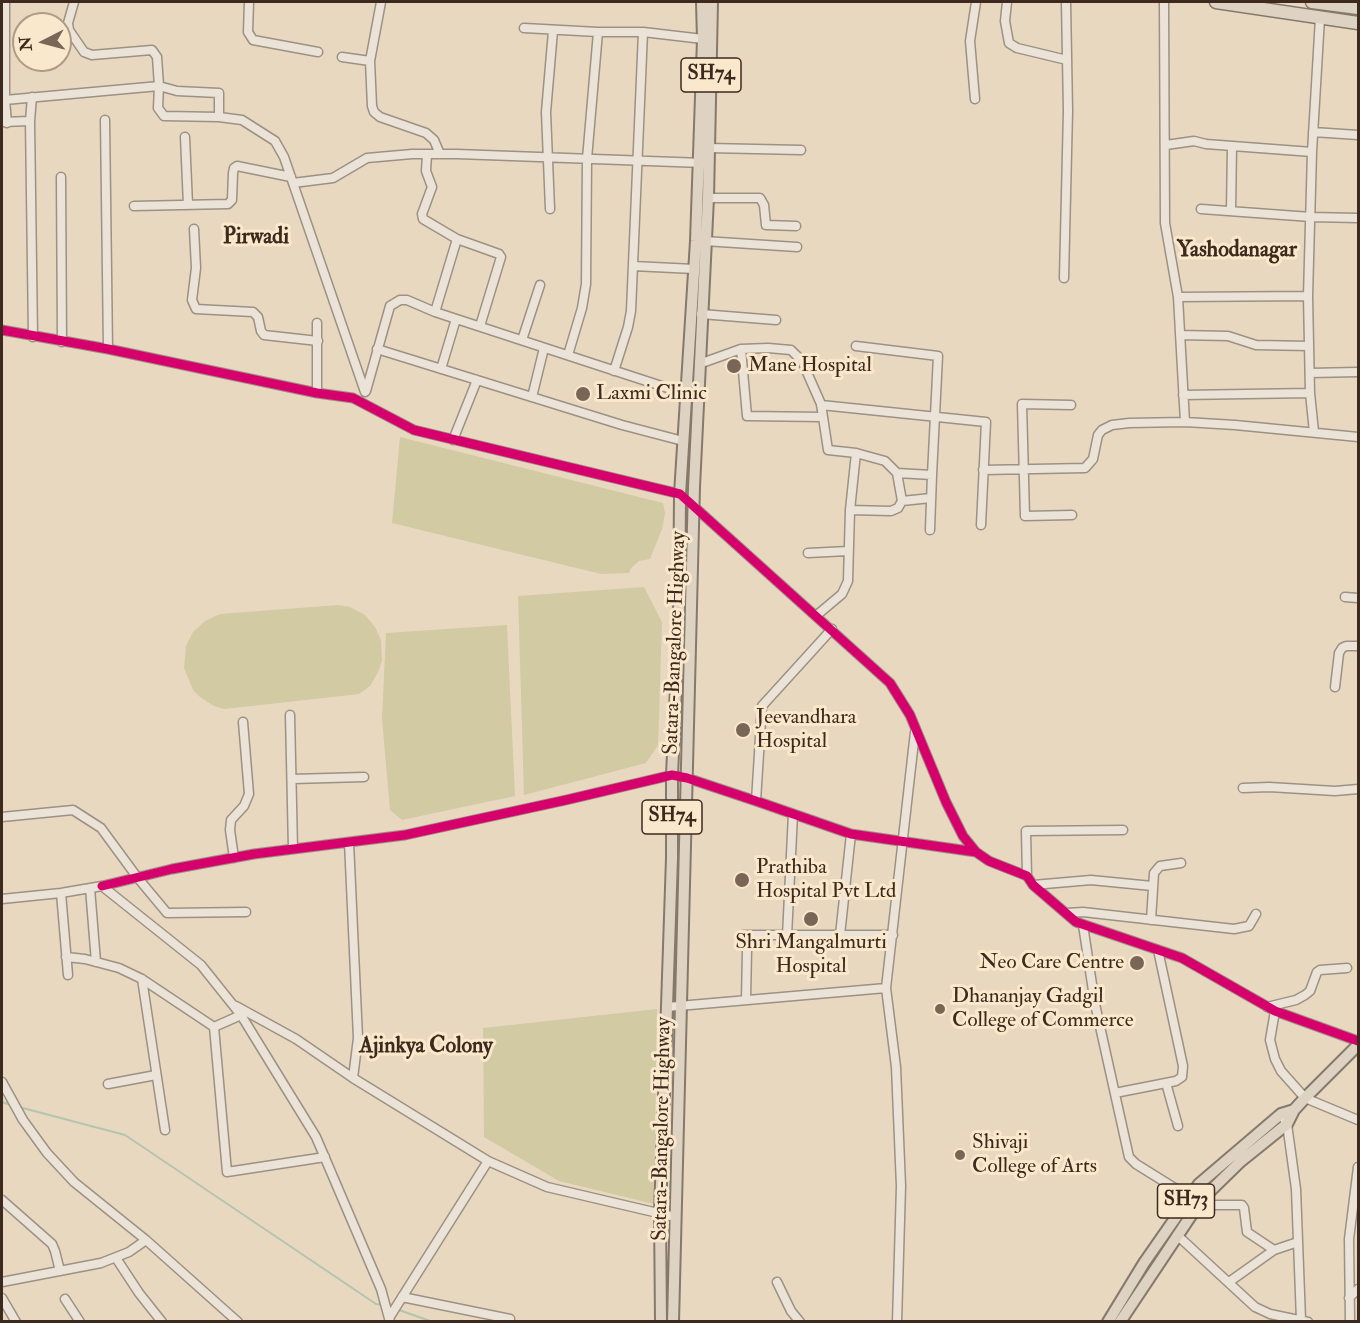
<!DOCTYPE html>
<html>
<head>
<meta charset="utf-8">
<style>
  body { margin:0 }
  #map { position:relative; width:1360px; height:1323px; overflow:hidden; background:#e8d8c0; font-family:"IM FELL Double Pica",serif }
  canvas { display:block }
  .frame { position:absolute; inset:0; border:3px solid #3e291e; pointer-events:none }
  .north { position:absolute; left:12px; top:12px; width:60px; height:60px; box-sizing:border-box; background:#fae8cc; border:2px solid #af9c86; border-radius:50%; rotate:264deg; font-size:16px; font-weight:700; line-height:24px; text-align:center; color:#3e291e }
  .north::after { content:''; display:block; margin:auto; width:21px; height:27px; background:#7a6657; clip-path:polygon(50% 0,100% 100%,50% 72%,0 100%) }
</style>
</head>
<body>
<div id="map">
<canvas width="1360" height="1323"></canvas>
<div class="frame"></div>
<div class="north">N</div>
</div>
<script>
const ctx = document.querySelector('canvas').getContext('2d');
ctx.lineJoin = 'round';
function fillPath(path, color) {
  ctx.fillStyle = color;
  ctx.fill(path, 'evenodd');
}
function shape(rows) {
  const path = new Path2D();
  for (const r of rows) {
    path.moveTo(r[0], r[1]);
    for (let i = 2; i < r.length; i += 2) path.lineTo(r[i], r[i + 1]);
  }
  return path;
}
function strokePath(path, color, width, dash) {
  ctx.strokeStyle = color;
  ctx.lineWidth = width;
  ctx.lineCap = dash ? 'butt' : 'round';
  ctx.setLineDash(dash || []);
  ctx.stroke(path);
}
function drawText(font, color, halo, rows, align = 'center') {
  ctx.font = font + ' "IM FELL Double Pica",serif';
  ctx.lineWidth = 6;
  ctx.setLineDash([]);
  ctx.textBaseline = 'middle';
  ctx.strokeStyle = halo;
  ctx.fillStyle = color;
  for (const [text, x, y, turn = 0] of rows) {
    ctx.save();
    ctx.translate(x, y);
    ctx.rotate((+turn || 0) * Math.PI / 180);
    ctx.textAlign = isNaN(turn) ? turn : align;
    if (halo) ctx.strokeText(text, 0, 0);
    ctx.fillText(text, 0, 0);
    ctx.restore();
  }
}
fillPath(shape([
  [400,437,663,503,665,513,662,529,650,559,639,561,631,568,629,573,601,574,392,523],
  [644,587,662,622,658,745,646,763,524,795,518,596],
  [338,605,350,607,365,615,375,627,381,640,382,661,378,672,370,686,359,694,224,709,214,706,200,697,193,690,184,668,186,646,193,632,205,621,220,614],
  [507,625,515,796,402,820,390,810,382,719,386,633],
  [657,1009,654,1204,559,1181,484,1137,483,1028]
]), '#d2caa2');
strokePath(shape([
  [2,1102,11,1105],
  [19,1107,125,1135,376,1304,382,1305],
  [399,1310,433,1322]
]), '#b5c4ae', 2);
const minor = shape([
  [5,2,5,100,7,123],
  [74,2,68,23,69,30,84,52,92,55,152,50,157,57,159,86,177,91,219,93,219,117],
  [249,2,248,32,253,40,318,52],
  [381,2,370,61,372,106,374,112,380,117,426,133,434,140,440,154],
  [1007,2,1005,21,1009,43,1017,48,1067,60],
  [1164,2,1165,223,1178,297,1185,422],
  [524,28,598,32,643,32,703,39],
  [342,57,370,61],
  [975,99,970,41,976,2],
  [5,100,159,86,158,108,164,116,219,117,242,120,275,141,284,157,365,392],
  [105,120,108,349],
  [30,121,33,337],
  [2,122,30,121,32,97],
  [1313,132,1358,135],
  [185,137,188,205],
  [1166,145,1194,141,1206,144,1312,152],
  [709,148,801,150],
  [427,154,426,171,432,187,422,214,423,219,457,239,499,254,501,257,480,326],
  [61,177,62,342],
  [293,183,333,178,367,158,412,154,457,154,703,163],
  [708,198,760,198,764,205,766,225,796,226],
  [134,206,228,204,232,200,233,173,234,168,237,166,291,177],
  [550,209,546,112,553,31],
  [1201,209,1311,217,1358,218],
  [1231,211,1232,146],
  [194,229,196,268,192,300,196,309,253,312,258,317,261,331,264,335,318,341],
  [704,241,797,247],
  [633,266,694,269],
  [1064,278,1068,111,1066,2],
  [1178,297,1308,296],
  [435,312,457,239],
  [701,314,776,320],
  [2,330,108,349,317,393,353,398,414,430,680,494,890,683,910,715,946,802,963,836,976,852,989,861,1027,876,1033,885,1076,922,1182,958,1275,1011,1358,1041],
  [1180,335,1228,336,1256,345,1309,346],
  [522,340,540,285],
  [856,346,938,356,932,475,897,473],
  [377,349,622,425,683,441],
  [741,349,747,416,822,417],
  [568,355,582,308,586,284,587,159,598,32],
  [699,364,741,349,768,348,791,350,802,361,821,404,828,450,856,453,885,461,897,473,902,501],
  [441,369,456,319],
  [614,371,628,327,631,311,643,32],
  [1310,373,1358,372],
  [366,391,390,306,400,300,407,300,435,312,686,394],
  [317,393,317,323],
  [1183,395,1310,393],
  [532,397,544,348],
  [821,405,986,422,981,525],
  [1071,405,1022,404,1025,516,1072,515],
  [1314,432,1310,393,1308,296,1312,152,1320,18],
  [453,440,477,380],
  [983,470,1085,468,1093,459,1098,435,1102,430,1112,425,1129,423,1185,422,1235,425,1358,437],
  [850,510,891,511,898,508,902,501,931,498],
  [930,530,932,475],
  [808,553,848,551],
  [1345,597,1358,598],
  [817,615,842,594,848,581,850,510,856,453],
  [1335,687,1339,653,1342,648,1346,646,1358,646],
  [290,715,293,849],
  [292,779,364,777],
  [1243,788,1269,787,1335,791,1358,789],
  [756,801,762,706,832,629],
  [2,817,73,810,101,828,137,877,167,913,246,912],
  [349,842,358,1038,353,1078],
  [234,858,230,830,231,820,244,806,249,794,243,722],
  [1027,876,1026,831,1123,830],
  [1033,885,1091,880,1152,886],
  [102,886,172,869,254,854,405,835,566,800,672,775,687,778,756,801,851,834,976,852],
  [90,888,96,962],
  [61,893,68,975],
  [2,899,61,893,102,886,201,965,241,1015,316,1137,381,1289,390,1322],
  [1066,913,1083,912,1234,929,1249,926,1256,914],
  [1151,920,1154,873,1160,866,1181,863],
  [1083,925,1095,1004,1129,1157,1136,1164,1189,1197],
  [743,935,893,935],
  [840,935,851,834],
  [787,936,793,814],
  [66,957,85,959,119,968,142,979,214,1027,241,1015],
  [142,979,165,1130],
  [746,1000,747,950],
  [236,1006,296,1039,353,1078,488,1161,547,1187,675,1217],
  [667,1007,886,988],
  [1267,1007,1296,1000,1305,995,1310,991,1317,972,1320,970,1347,968],
  [1275,1011,1270,1040,1275,1059,1281,1071,1305,1098,1358,1120],
  [214,1027,227,1172,325,1157],
  [2,1082,23,1120,47,1153,74,1182,146,1240,238,1322],
  [1166,1083,1178,1126],
  [108,1084,156,1075],
  [1115,1093,1176,1081,1182,1077,1183,1066,1158,950],
  [1284,1119,1287,1124,1296,1189,1301,1320],
  [1202,1199,1212,1205,1242,1205,1244,1208,1247,1232,1274,1250],
  [2,1200,52,1244,55,1251,60,1271],
  [1177,1235,1255,1307,1270,1314,1308,1322],
  [116,1258,139,1293,162,1322],
  [2,1282,101,1263,129,1252,146,1240],
  [777,1282,791,1311,800,1322],
  [1229,1282,1274,1250,1298,1242],
  [402,1297,510,1319],
  [2,1298,16,1322],
  [1349,1298,1358,1289],
  [65,1299,80,1322],
  [389,1318,488,1161],
  [897,1322,901,1186,896,1067,886,988,915,732],
  [1350,1322,1349,1239,1358,1167]
]);
const major = shape([
  [661,1322,660,1213,672,858,672,775,679,622,680,494,696,241,703,39,702,2],
  [673,1322,694,487,708,198,712,2],
  [1108,1322,1144,1263,1199,1184,1281,1114,1294,1110],
  [1120,1322,1202,1199,1241,1161,1287,1124,1294,1110,1305,1098,1358,1045]
]);
const highway = shape([
  [1216,2,1358,23],
  [1312,2,1358,8]
]);
strokePath(minor, '#9c9182', 11);
strokePath(major, '#85796c', 14);
strokePath(highway, '#85796c', 15);
strokePath(minor, '#ebe3d7', 8);
strokePath(major, '#ded3c2', 10);
strokePath(highway, '#ded3c2', 12);
strokePath(shape([
  [2,330,108,349,317,393,353,398,414,430,680,494,890,683,910,715,946,802,963,836,976,852,989,861,1027,876,1033,885,1076,922,1182,958,1275,1011,1358,1041],
  [102,886,172,869,254,854,405,835,566,800,672,775,687,778,756,801,851,834,976,852]
]), '#d6006c', 9);
for (const [x, y, r, color] of [
  [734,366,8,"#7a6657"],
  [583,394,8,"#7a6657"],
  [743,730,8,"#7a6657"],
  [742,880,8,"#7a6657"],
  [811,919,8,"#7a6657"],
  [1137,963,8,"#7a6657"],
  [940,1009,6,"#7a6657"],
  [960,1155,6,"#7a6657"]
]) {
  const dot = new Path2D();
  dot.arc(x, y, r, 0, 2 * Math.PI);
  ctx.fillStyle = color;
  ctx.fill(dot);
  strokePath(dot, '#fae8cc', 2);
}
for (const [x, y, w] of [
  [711,75,60],
  [672,817,60],
  [1186,1201,57]
]) {
  const box = new Path2D();
  box.roundRect(x - w / 2, y - 17, w, 34, 4.5);
  ctx.fillStyle = '#fae8cc';
  ctx.fill(box);
  strokePath(box, '#3e291e', 1.5);
}
drawText('bold 20px', '#3e291e', null, [
  ["SH74",711,75],
  ["SH74",672,817],
  ["SH73",1186,1201]
]);
drawText('21px', '#3e291e', '#fae8cc', [
  ["Mane Hospital",748,366],
  ["Laxmi Clinic",596,394],
  ["Jeevandhara",756,718],
  ["Hospital",756,742],
  ["Prathiba",756,868],
  ["Hospital Pvt Ltd",756,892],
  ["Shri Mangalmurti",811,943,"center"],
  ["Hospital",811,967,"center"],
  ["Neo Care Centre",1124,963,"right"],
  ["Dhananjay Gadgil",952,997],
  ["College of Commerce",952,1021],
  ["Shivaji",972,1143],
  ["College of Arts",972,1167]
], 'left');
drawText('21px', '#3e291e', '#fae8cc', [
  ["Satara-Bangalore Highway",676,643,-88],
  ["Satara-Bangalore Highway",663,1129,-89]
]);
drawText('bold 22px', '#3e291e', '#fae8cc', [
  ["Pirwadi",256,238],
  ["Yashodanagar",1237,251],
  ["Ajinkya Colony",426,1047]
]);
</script>
</body>
</html>
